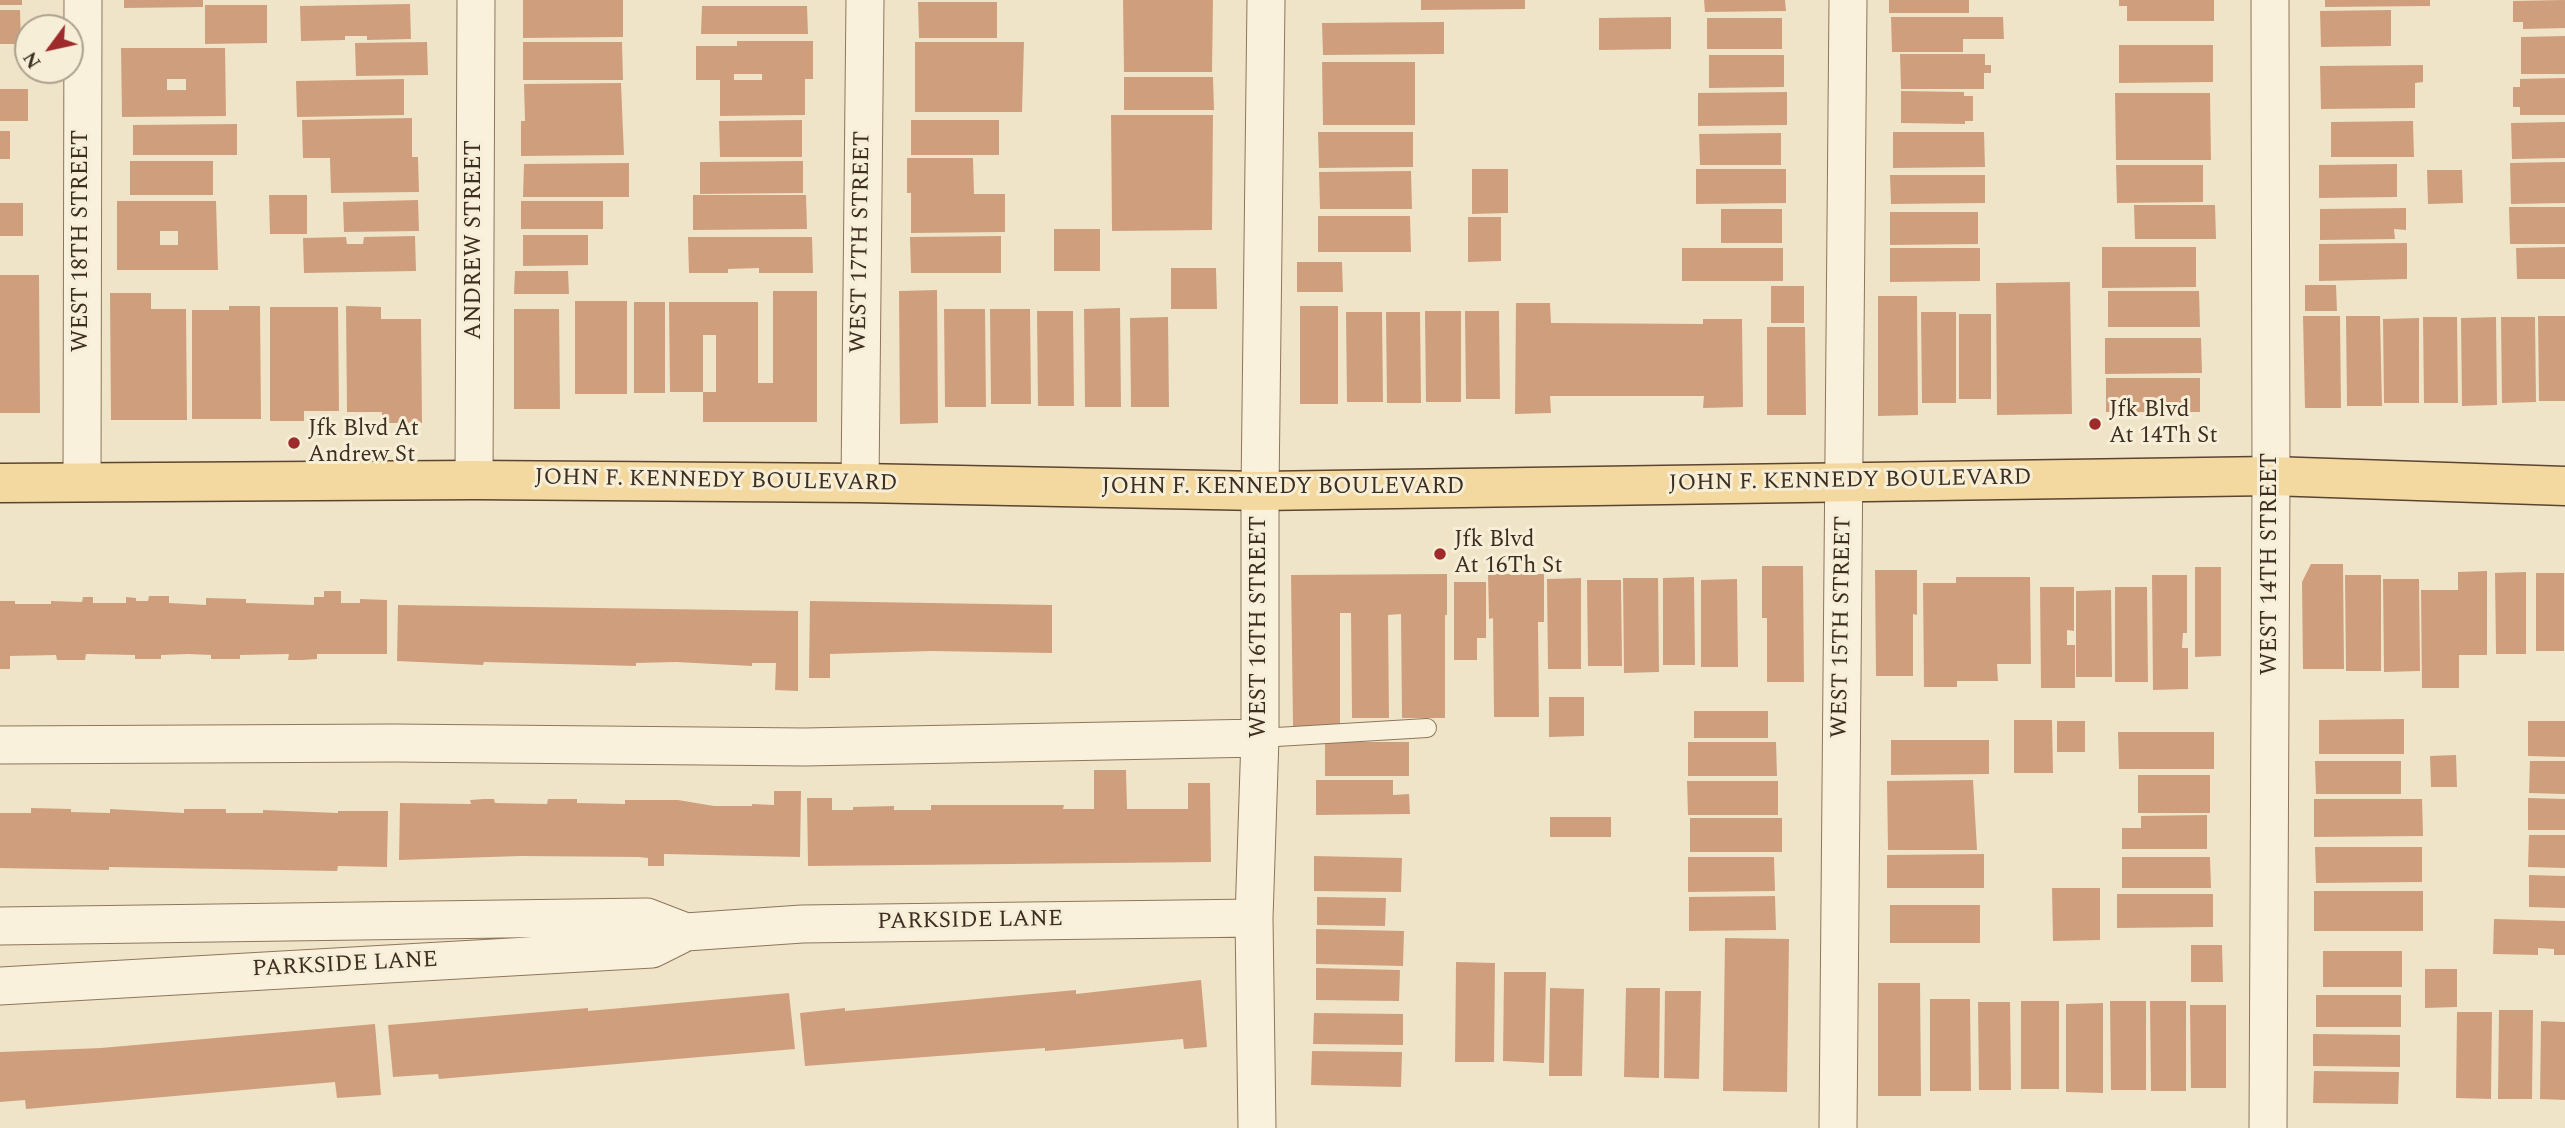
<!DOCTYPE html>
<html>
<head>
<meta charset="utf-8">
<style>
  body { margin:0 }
  #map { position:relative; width:2565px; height:1128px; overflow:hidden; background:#f0e4c8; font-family:Spectral,serif }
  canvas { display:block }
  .north { position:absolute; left:14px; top:14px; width:70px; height:70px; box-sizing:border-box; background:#f7eed8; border:2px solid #ada18e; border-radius:50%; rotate:237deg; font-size:19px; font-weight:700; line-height:28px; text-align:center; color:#3d2e20 }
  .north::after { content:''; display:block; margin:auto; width:24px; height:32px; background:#9e2a2b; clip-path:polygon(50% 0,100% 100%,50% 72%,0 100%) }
</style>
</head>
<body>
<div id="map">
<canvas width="2565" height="1128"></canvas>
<div class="north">N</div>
</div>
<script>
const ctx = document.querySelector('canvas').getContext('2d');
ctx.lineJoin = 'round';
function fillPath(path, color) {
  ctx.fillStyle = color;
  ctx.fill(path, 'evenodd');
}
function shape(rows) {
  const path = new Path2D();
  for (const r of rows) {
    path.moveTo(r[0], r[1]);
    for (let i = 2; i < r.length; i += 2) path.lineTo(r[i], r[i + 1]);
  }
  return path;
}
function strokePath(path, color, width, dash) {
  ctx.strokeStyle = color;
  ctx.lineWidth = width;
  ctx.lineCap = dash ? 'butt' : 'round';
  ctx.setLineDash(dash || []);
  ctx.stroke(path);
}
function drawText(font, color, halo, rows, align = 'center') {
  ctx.font = font + ' Spectral,serif';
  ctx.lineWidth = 6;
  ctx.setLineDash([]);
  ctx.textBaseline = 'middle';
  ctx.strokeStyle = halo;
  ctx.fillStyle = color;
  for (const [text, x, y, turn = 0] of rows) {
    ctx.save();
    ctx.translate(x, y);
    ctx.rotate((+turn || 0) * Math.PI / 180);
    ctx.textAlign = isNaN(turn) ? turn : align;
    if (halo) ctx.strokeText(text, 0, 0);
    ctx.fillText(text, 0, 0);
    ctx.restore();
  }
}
fillPath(shape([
  [0,0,22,0,22,5,0,5],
  [124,0,203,0,203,7,124,8],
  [523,0,623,0,623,37,523,38],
  [1123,0,1213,0,1212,72,1124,72],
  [1421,0,1525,0,1525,9,1421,10],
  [1704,0,1785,0,1786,11,1705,12],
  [1889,0,1969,0,1969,13,1889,13],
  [2119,0,2214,0,2214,21,2127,21,2127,6,2119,6],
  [2325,0,2430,0,2430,6,2325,7],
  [2565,0,2565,28,2523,29,2523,22,2513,22,2513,1],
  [918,2,997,2,997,38,919,38],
  [410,4,411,39,367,40,367,36,345,36,345,40,301,41,300,6],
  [205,5,267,5,267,43,205,44],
  [702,6,807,6,808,34,701,34],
  [0,10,20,10,21,44,0,44],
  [2391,10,2391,46,2321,47,2320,11],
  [1671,17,1671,49,1599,50,1599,18],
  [1891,17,2003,17,2004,39,1963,39,1963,52,1892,52],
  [1707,18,1782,18,1782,49,1707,49],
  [1444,22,1444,54,1323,55,1322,23],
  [2565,36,2565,74,2521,74,2521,37],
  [737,41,813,41,813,79,805,79,805,115,720,116,720,80,696,80,696,46,737,46],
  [734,74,762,74,762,80,734,80],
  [427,42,428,75,356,76,355,43],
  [523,42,622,42,623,80,523,80],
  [915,42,1024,42,1022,112,915,112],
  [2119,45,2213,45,2213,82,2119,83],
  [121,48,225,48,226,116,122,117],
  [167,79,186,79,186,90,167,90],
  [1900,54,1985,54,1985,65,1991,65,1991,73,1984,73,1984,89,1901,89],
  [1709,55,1784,55,1784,87,1709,88],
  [1322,62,1415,62,1415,125,1323,125],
  [2423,65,2423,82,2415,83,2415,108,2321,109,2320,66],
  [1124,77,1213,77,1214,110,1124,110],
  [2565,78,2565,115,2520,115,2520,107,2513,107,2513,87,2520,87,2520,79],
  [404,79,404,115,297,117,296,81],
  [621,83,624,155,521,156,521,121,525,121,524,84],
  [0,89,28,89,28,121,0,121],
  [1901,91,1964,92,1964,96,1973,96,1973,121,1965,121,1965,124,1901,123],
  [1787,92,1787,125,1698,126,1698,93],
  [2115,93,2210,93,2211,160,2116,160],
  [1111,115,1213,115,1212,230,1112,231],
  [412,118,412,157,418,157,419,192,331,193,330,158,303,158,302,120],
  [802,120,802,157,720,157,719,121],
  [911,120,999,120,999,155,911,155],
  [2413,121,2414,157,2331,157,2331,122],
  [2565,122,2565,158,2512,159,2511,123],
  [237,124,237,155,133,155,133,125],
  [0,131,10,131,10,159,0,159],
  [1318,132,1413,132,1413,167,1319,168],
  [1893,132,1984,132,1985,167,1893,168],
  [1781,133,1781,165,1700,165,1699,134],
  [907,158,973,158,974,194,1005,194,1005,232,911,233,911,193,907,193],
  [130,161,213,161,213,195,130,195],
  [803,161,803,193,700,194,700,162],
  [2565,162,2565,203,2511,204,2510,163],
  [629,163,629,197,523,197,524,164],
  [2397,164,2397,197,2319,198,2319,165],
  [2116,165,2203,165,2203,202,2117,203],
  [1472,169,1508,169,1508,213,1472,214],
  [1696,169,1786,169,1786,203,1696,204],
  [2427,170,2462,170,2463,203,2428,204],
  [1411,171,1412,209,1320,209,1319,172],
  [1890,175,1985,175,1985,203,1891,204],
  [269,195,307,195,307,234,270,234],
  [693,195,806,195,807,229,693,230],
  [418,200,419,231,344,232,343,202],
  [117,201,216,201,218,270,117,270],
  [160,231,178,231,178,245,160,245],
  [521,201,603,201,603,229,521,229],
  [0,203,23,203,23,236,0,236],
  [2134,205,2215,205,2216,239,2135,239],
  [2509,207,2565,207,2565,244,2510,244],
  [2406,208,2406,230,2394,229,2395,239,2320,240,2320,209],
  [1721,209,1782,209,1782,243,1721,243],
  [1890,212,1978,212,1978,244,1890,245],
  [1318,216,1410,216,1411,252,1318,252],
  [1468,217,1501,217,1501,261,1468,262],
  [1054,229,1100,229,1100,271,1054,271],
  [523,235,588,235,588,265,523,266],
  [415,236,416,271,304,273,303,238,346,237,347,244,363,244,364,237],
  [1001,236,1001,273,911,273,910,237],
  [688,237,812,237,813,273,759,273,759,268,728,269,728,273,689,273],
  [2407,243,2407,279,2319,281,2319,244],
  [2102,247,2196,247,2196,287,2102,288],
  [2565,247,2565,279,2517,279,2516,248],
  [1682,248,1783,248,1783,281,1682,281],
  [1890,248,1980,248,1980,281,1890,282],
  [1297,262,1342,262,1343,292,1297,292],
  [1171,268,1216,268,1217,309,1171,309],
  [515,271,568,271,569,294,514,294],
  [0,275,39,275,40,413,0,413],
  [2070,282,2072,414,1997,415,1996,283],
  [2305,285,2336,285,2337,311,2305,311],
  [1771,286,1804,286,1804,323,1771,323],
  [937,290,938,423,900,424,899,291],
  [773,291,817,291,817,422,703,422,703,392,716,392,716,335,703,335,703,392,670,392,669,302,758,302,758,383,773,383],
  [2108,291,2199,291,2200,327,2108,327],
  [110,293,151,293,151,309,186,309,187,420,111,420],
  [1878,296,1917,296,1918,415,1878,416],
  [575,301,627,301,627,394,575,394],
  [634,302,665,302,665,393,634,393],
  [1516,303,1550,303,1551,323,1703,324,1703,319,1742,319,1743,407,1703,408,1704,396,1550,396,1551,413,1515,414],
  [229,306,260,306,261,419,192,419,192,310,229,310],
  [346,306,381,307,381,319,421,319,422,423,382,423,382,412,347,412],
  [1300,306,1338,306,1338,404,1300,404],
  [270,307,338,307,339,411,304,411,304,421,270,421],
  [1120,308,1121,407,1085,407,1084,309],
  [514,309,559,309,560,409,514,409],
  [944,309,985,309,986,407,945,407],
  [990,309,1030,309,1031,404,991,404],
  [1037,311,1073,311,1074,406,1038,406],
  [1425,311,1461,311,1461,402,1426,402],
  [1465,311,1499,311,1500,399,1466,399],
  [1346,312,1382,312,1383,402,1347,402],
  [1386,312,1420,312,1421,403,1387,403],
  [1921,312,1956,312,1956,403,1922,403],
  [1959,314,1991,314,1991,399,1959,399],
  [2303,316,2340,316,2341,408,2305,408],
  [2346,316,2380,316,2382,406,2347,406],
  [2538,316,2565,316,2565,401,2539,401],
  [1168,317,1169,407,1131,407,1130,318],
  [2423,317,2457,317,2458,403,2424,403],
  [2496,317,2497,405,2462,406,2461,318],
  [2501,317,2535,317,2536,402,2502,403],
  [2419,318,2419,403,2384,403,2383,319],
  [1767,327,1805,327,1806,415,1767,415],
  [2105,338,2201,338,2202,373,2105,374],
  [2106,378,2200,378,2200,412,2106,412],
  [2311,564,2343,564,2344,669,2303,669,2302,582],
  [1762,566,1803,566,1804,682,1767,682,1767,618,1762,618],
  [2195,567,2221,567,2221,656,2195,657],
  [1875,570,1917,570,1917,615,1913,614,1913,676,1876,676],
  [2487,571,2487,655,2459,655,2459,688,2422,688,2421,590,2458,590,2458,572],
  [2526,572,2526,654,2496,654,2495,573],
  [2536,573,2564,573,2564,651,2536,651],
  [1447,574,1447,615,1445,615,1445,718,1402,718,1401,614,1388,615,1389,718,1352,718,1351,613,1340,613,1340,726,1293,726,1291,575],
  [1488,574,1544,574,1544,622,1538,622,1539,717,1494,717,1493,618,1489,619],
  [2152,575,2187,575,2187,633,2183,633,2182,648,2188,648,2188,689,2153,690],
  [2345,575,2381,575,2381,671,2346,671],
  [1694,577,1695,665,1663,665,1663,578],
  [1956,577,2030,577,2031,664,1997,664,1998,681,1957,681,1957,687,1924,687,1923,583,1956,583],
  [1581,578,1581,669,1548,669,1547,579],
  [1623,578,1658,578,1659,672,1624,673],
  [1737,579,1738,667,1701,667,1701,580],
  [2383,579,2419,579,2420,671,2384,672],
  [1587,580,1621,580,1622,666,1588,666],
  [1454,582,1486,582,1486,638,1477,638,1477,660,1454,660],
  [2040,587,2074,587,2074,631,2067,630,2067,645,2075,645,2075,688,2041,688],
  [2115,587,2147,587,2148,682,2115,682],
  [2111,590,2112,677,2076,677,2076,591],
  [324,591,341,591,341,603,360,603,360,599,387,600,387,654,317,654,317,659,303,660,288,660,289,654,240,655,240,659,211,659,211,655,188,654,161,655,161,659,135,659,135,655,86,654,85,660,57,660,56,655,10,656,10,669,0,669,0,601,15,601,15,604,51,604,51,601,82,602,83,597,93,597,93,603,126,603,126,597,136,598,136,601,148,601,149,596,169,596,169,603,206,605,206,598,246,599,246,603,314,605,314,597,324,597],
  [810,601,1052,605,1052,653,931,651,830,654,830,678,809,678],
  [398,605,798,611,798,691,775,690,776,663,752,663,752,666,676,662,636,663,636,666,484,662,483,665,397,661],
  [1549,697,1584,697,1584,736,1549,737],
  [1694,711,1768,711,1768,738,1694,738],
  [2404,719,2404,754,2319,754,2319,720],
  [2014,720,2052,720,2053,773,2014,773],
  [2057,721,2085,721,2085,752,2057,752],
  [2528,721,2565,721,2565,757,2528,756],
  [2118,732,2214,732,2214,769,2119,769],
  [1891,740,1989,740,1989,774,1891,775],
  [1325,742,1409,742,1409,776,1325,776],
  [1688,742,1776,742,1777,776,1688,776],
  [2456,755,2457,787,2431,787,2430,756],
  [2315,761,2401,761,2401,794,2316,794],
  [2530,761,2565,761,2565,794,2529,793],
  [1094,770,1126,770,1127,809,1188,809,1188,783,1210,783,1211,862,808,866,807,798,832,798,832,810,853,810,853,807,894,806,894,810,931,810,931,805,1064,805,1063,809,1094,809],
  [2138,775,2210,775,2210,813,2138,813],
  [1316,780,1393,780,1393,795,1409,794,1410,814,1316,815],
  [1973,780,1977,850,1888,850,1887,781],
  [1687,781,1778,781,1778,815,1688,815],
  [774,791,801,791,800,857,664,854,664,866,648,866,648,858,639,857,521,856,399,860,400,803,471,804,470,800,484,799,494,799,495,803,547,804,548,799,577,799,577,803,625,804,625,800,678,800,714,806,752,806,752,804,774,805],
  [2528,798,2565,799,2565,830,2528,830],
  [2314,799,2422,799,2423,836,2314,837],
  [31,808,71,809,71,812,110,813,110,809,184,813,184,809,226,809,226,813,263,813,263,810,338,813,338,811,388,811,387,867,338,866,337,871,109,867,109,870,0,868,0,813,31,813],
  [2207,815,2207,849,2122,849,2122,828,2141,828,2141,816],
  [1550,817,1611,817,1611,837,1550,837],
  [1690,818,1782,818,1782,852,1690,852],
  [2529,835,2565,835,2565,868,2528,867],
  [2315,847,2422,847,2422,882,2316,883],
  [1984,854,1984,888,1887,888,1887,855],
  [1314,856,1402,858,1401,892,1314,891],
  [1688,857,1774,857,1775,891,1688,892],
  [2122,857,2210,857,2211,888,2122,888],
  [2529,875,2565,876,2565,908,2529,907],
  [2052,888,2100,888,2100,940,2053,941],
  [2314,891,2423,891,2423,931,2314,931],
  [2117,894,2213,894,2213,927,2117,928],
  [1775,896,1776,930,1689,931,1689,897],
  [1317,897,1386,898,1385,926,1317,925],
  [1890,905,1980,905,1980,943,1890,943],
  [2494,919,2565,921,2565,955,2554,955,2554,949,2538,948,2538,955,2493,954],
  [1316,929,1404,931,1403,966,1316,964],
  [1725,938,1789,939,1787,1092,1723,1091],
  [2191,945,2222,945,2223,982,2191,982],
  [2323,951,2402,951,2402,987,2323,987],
  [1456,962,1495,963,1494,1062,1455,1062],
  [1316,968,1400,970,1399,1001,1316,1000],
  [2425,969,2457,969,2457,1007,2425,1008],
  [1504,972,1546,972,1544,1063,1503,1061],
  [1201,980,1207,1047,1184,1049,1183,1039,1045,1051,1045,1048,805,1066,800,1013,845,1008,845,1011,1076,990,1076,994],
  [1878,983,1920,983,1921,1096,1878,1096],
  [1550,988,1584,989,1582,1076,1549,1076],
  [1626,988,1660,988,1659,1078,1624,1077],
  [1665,991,1701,991,1699,1079,1664,1078],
  [789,993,795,1049,439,1079,438,1074,393,1077,388,1025,588,1008,588,1011],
  [2316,995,2401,995,2401,1027,2316,1027],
  [1930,999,1970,999,1971,1091,1930,1091],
  [2021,1001,2059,1001,2059,1089,2021,1089],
  [2110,1001,2146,1001,2146,1090,2111,1090],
  [2150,1001,2186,1001,2186,1091,2151,1091],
  [1978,1002,2010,1002,2011,1090,1979,1090],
  [2103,1003,2103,1093,2066,1092,2066,1004],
  [2190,1005,2226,1005,2226,1088,2191,1088],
  [2499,1010,2533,1010,2532,1099,2498,1099],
  [2457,1012,2492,1012,2491,1099,2456,1098],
  [1314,1013,1403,1014,1403,1045,1313,1044],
  [2541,1021,2565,1022,2565,1100,2540,1099],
  [375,1024,381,1095,337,1098,335,1082,26,1109,25,1100,0,1102,0,1052,101,1048],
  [2313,1034,2400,1035,2400,1067,2313,1066],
  [1312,1051,1402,1052,1401,1087,1311,1085],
  [2314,1071,2399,1072,2398,1104,2313,1103]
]), '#cf9f7d');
const service = shape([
  [1260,738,1427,728]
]);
const minor = shape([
  [474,480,476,0],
  [82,482,83,0],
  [860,483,865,0],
  [0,745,395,743,805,747,1260,738],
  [0,926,647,917,686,932],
  [0,986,652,949,686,932,802,924,1254,918],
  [1257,1128,1254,918,1260,738,1260,491,1266,0],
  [1838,1128,1848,0],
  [2268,1128,2271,476,2270,0]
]);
const primary = shape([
  [0,483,474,480,860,483,1260,491,2271,476,2565,486]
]);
strokePath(service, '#8d765c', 20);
strokePath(minor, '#8d765c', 39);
strokePath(primary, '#5b4430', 41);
strokePath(service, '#faf1dc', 18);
strokePath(minor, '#faf1dc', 37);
strokePath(primary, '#f3d9a0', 38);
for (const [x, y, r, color] of [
  [2095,424,7,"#9e2a2b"],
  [294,443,7,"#9e2a2b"],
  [1440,554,7,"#9e2a2b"]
]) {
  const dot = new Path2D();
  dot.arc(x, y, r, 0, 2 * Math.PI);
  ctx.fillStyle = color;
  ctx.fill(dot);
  strokePath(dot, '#f7eed8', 2.5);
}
drawText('23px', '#3d2e20', '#f7eed8', [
  ["ANDREW STREET",475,240,-90],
  ["WEST 18TH STREET",82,241,-90],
  ["WEST 17TH STREET",862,242,-89],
  ["JOHN F. KENNEDY BOULEVARD",716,482,1],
  ["JOHN F. KENNEDY BOULEVARD",1850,482,-1],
  ["JOHN F. KENNEDY BOULEVARD",1283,488],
  ["WEST 14TH STREET",2271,564,-90],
  ["WEST 16TH STREET",1260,627,-90],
  ["WEST 15TH STREET",1843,627,-89],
  ["PARKSIDE LANE",970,922,-1],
  ["PARKSIDE LANE",345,966,-3]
]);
drawText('23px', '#3d2e20', '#f7eed8', [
  ["Jfk Blvd",2109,411],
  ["At 14Th St",2109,437],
  ["Jfk Blvd At",308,430],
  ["Andrew St",308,456],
  ["Jfk Blvd",1454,541],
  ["At 16Th St",1454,567]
], 'left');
</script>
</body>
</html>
